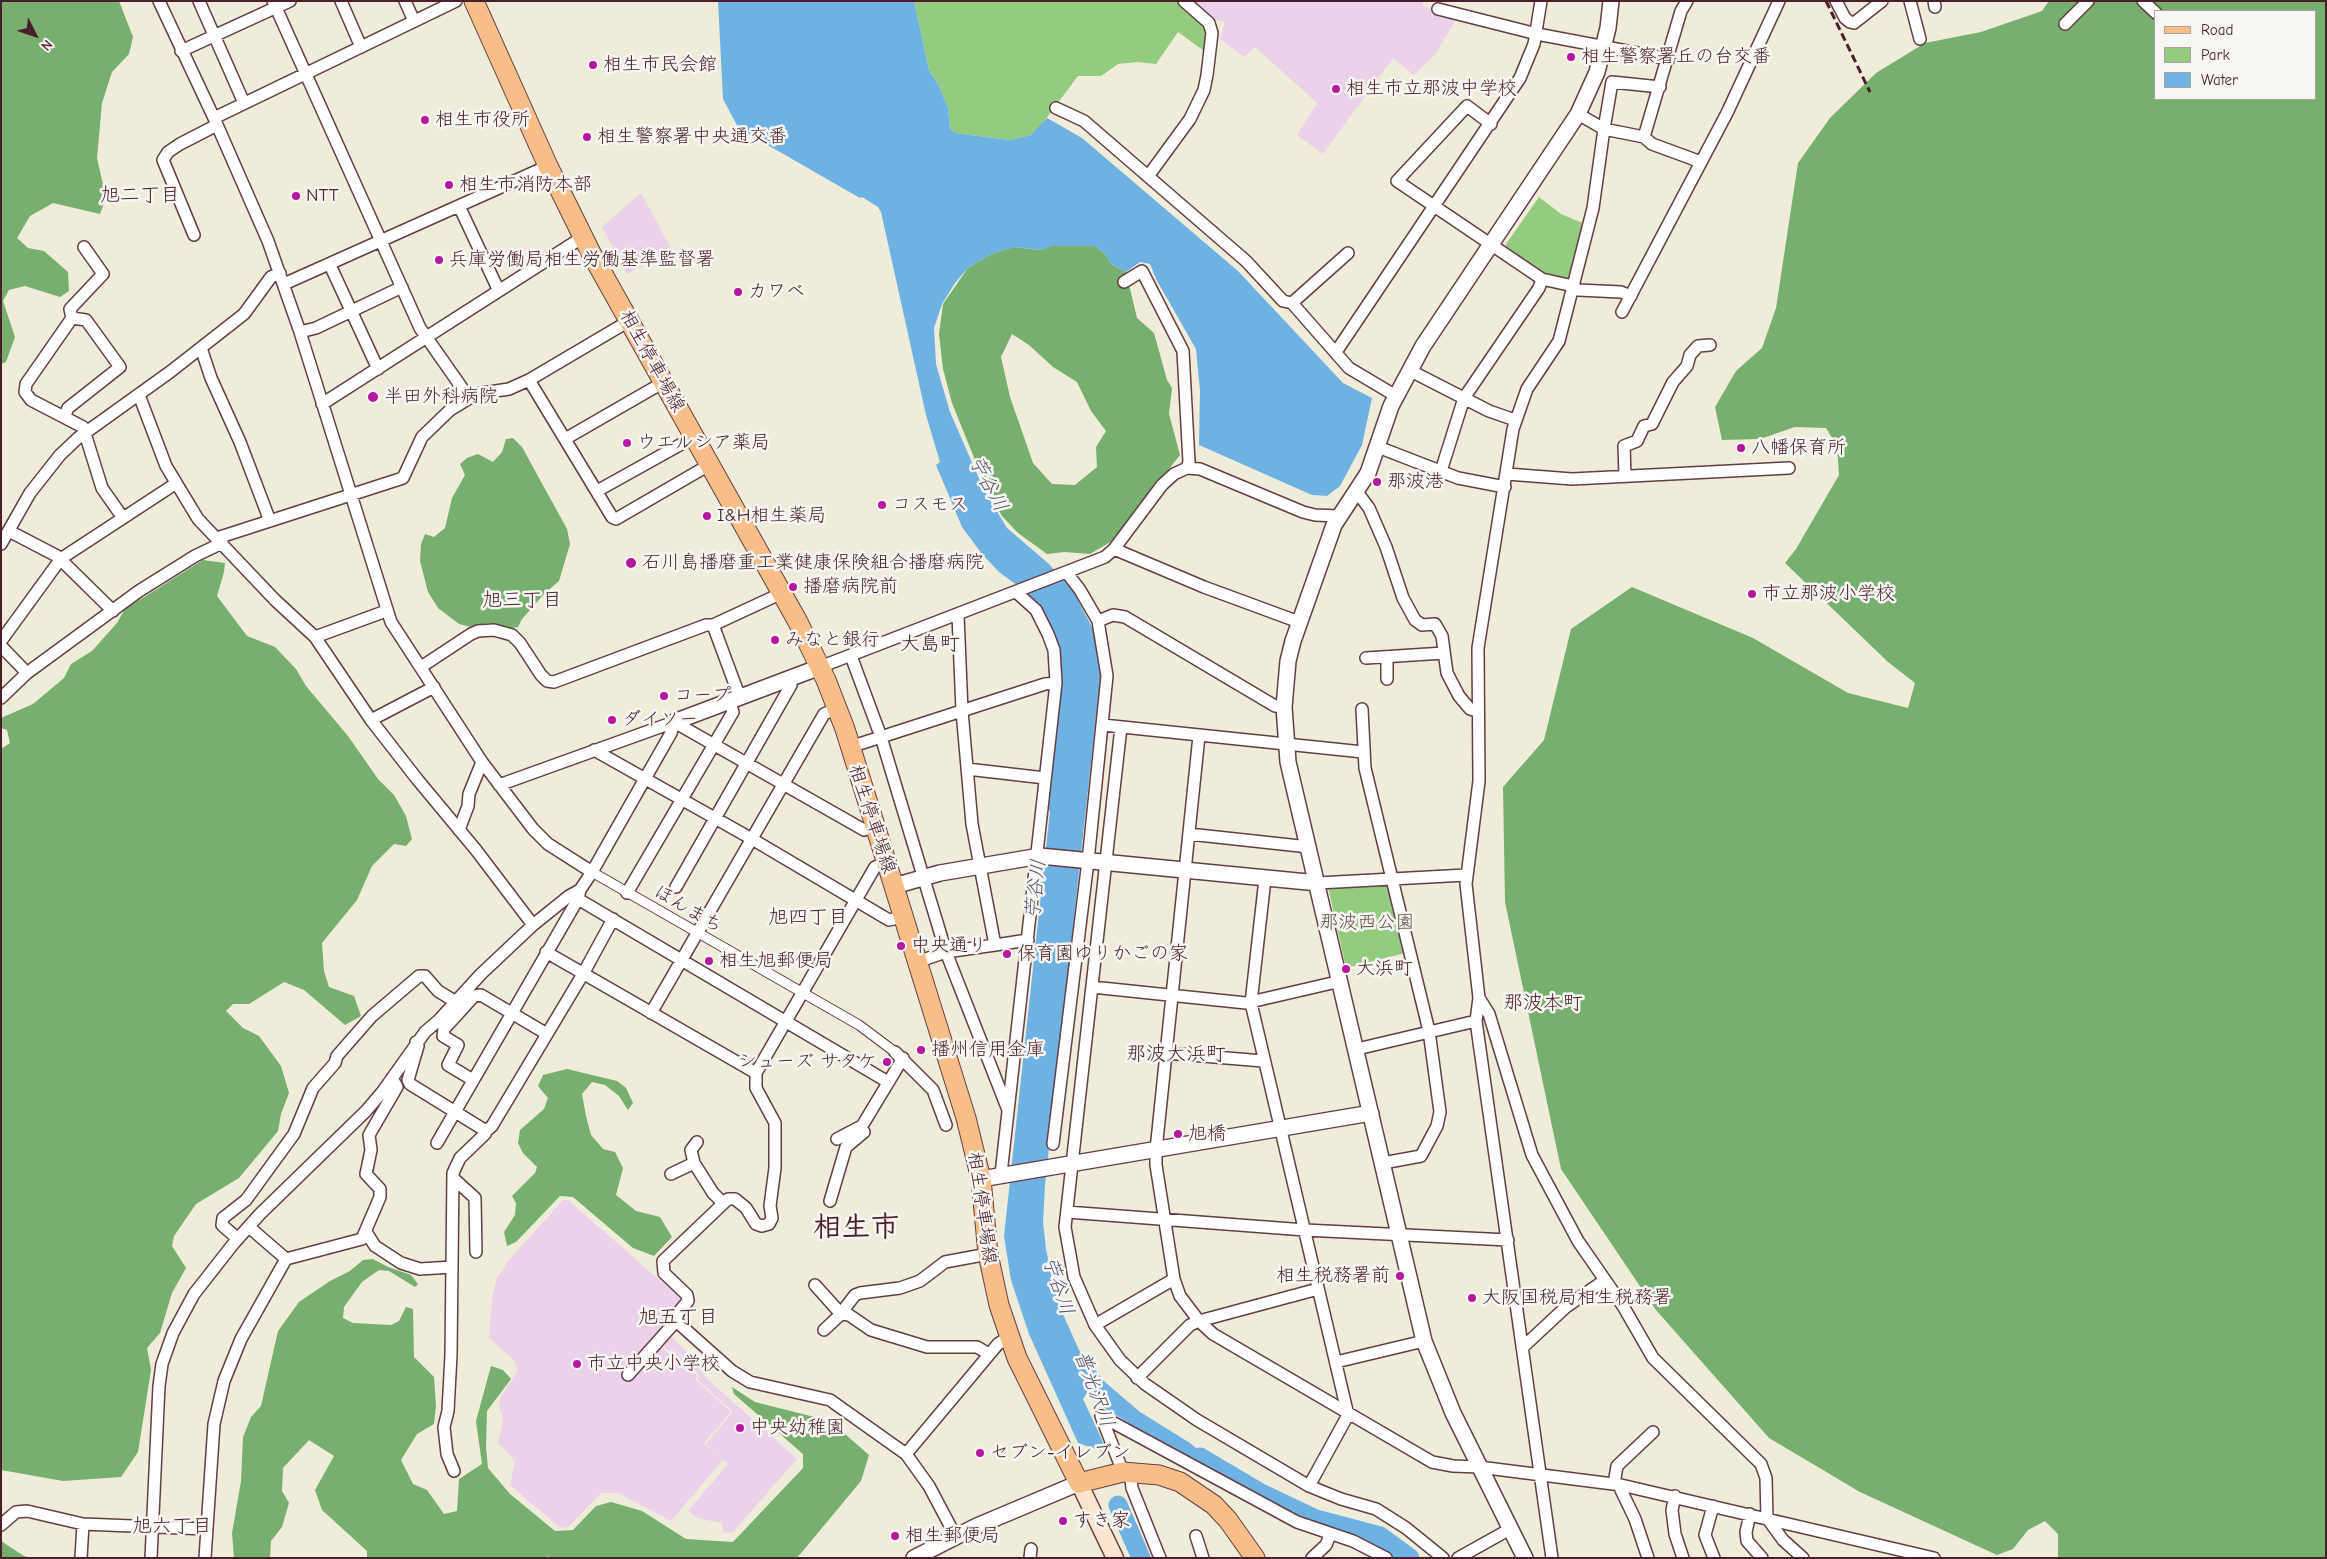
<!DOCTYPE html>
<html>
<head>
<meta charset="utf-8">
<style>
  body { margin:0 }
  #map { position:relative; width:2327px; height:1559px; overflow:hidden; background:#f0ecda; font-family:"Comic Neue",sans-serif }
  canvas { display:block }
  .frame { position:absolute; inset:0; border:2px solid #4a1f2b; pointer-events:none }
  .legend { position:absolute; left:2154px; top:10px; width:162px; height:90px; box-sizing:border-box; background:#f6f6f2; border:1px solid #b1a0a2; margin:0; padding:6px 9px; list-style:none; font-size:15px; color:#4a1f2b }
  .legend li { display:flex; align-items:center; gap:10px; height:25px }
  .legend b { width:25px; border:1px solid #b1a0a2 }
  .north { position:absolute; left:10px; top:10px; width:50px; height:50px; -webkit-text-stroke:4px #f6f6f2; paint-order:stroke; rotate:131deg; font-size:14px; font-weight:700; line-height:20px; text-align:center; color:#4a1f2b }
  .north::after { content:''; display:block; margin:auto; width:18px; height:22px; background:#4a1f2b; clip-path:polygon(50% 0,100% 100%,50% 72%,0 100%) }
</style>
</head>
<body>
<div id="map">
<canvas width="2327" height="1559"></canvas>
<div class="frame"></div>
<ul class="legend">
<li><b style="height:6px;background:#f7be87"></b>Road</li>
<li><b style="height:14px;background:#93cb7f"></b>Park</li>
<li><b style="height:14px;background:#6db2e3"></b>Water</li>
</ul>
<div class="north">N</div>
</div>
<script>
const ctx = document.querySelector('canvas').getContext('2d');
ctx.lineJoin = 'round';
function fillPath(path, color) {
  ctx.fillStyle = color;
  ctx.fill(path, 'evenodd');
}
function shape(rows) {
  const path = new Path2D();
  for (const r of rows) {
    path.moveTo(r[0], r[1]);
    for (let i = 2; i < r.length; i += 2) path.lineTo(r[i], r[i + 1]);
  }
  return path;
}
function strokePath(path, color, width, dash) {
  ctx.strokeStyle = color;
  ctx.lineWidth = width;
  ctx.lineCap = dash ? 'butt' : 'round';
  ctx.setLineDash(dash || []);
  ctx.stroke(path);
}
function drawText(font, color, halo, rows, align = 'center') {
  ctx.font = font + ' "Comic Neue","Klee One",sans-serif';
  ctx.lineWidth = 5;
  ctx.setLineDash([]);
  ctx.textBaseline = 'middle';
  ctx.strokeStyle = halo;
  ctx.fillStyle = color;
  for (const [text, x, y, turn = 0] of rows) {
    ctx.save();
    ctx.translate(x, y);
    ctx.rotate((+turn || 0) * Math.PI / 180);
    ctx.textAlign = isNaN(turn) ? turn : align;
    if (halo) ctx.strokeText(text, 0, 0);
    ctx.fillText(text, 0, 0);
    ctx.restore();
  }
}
fillPath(shape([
  [1192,1,1423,1,1423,6,1453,16,1454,23,1435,55,1414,75,1393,58,1323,154,1297,135,1317,103,1255,47,1244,57,1220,39,1225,22,1213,19],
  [641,193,672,250,627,274,602,227],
  [563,1200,568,1200,680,1298,679,1304,634,1359,643,1367,661,1347,668,1353,674,1349,697,1376,695,1379,731,1412,704,1443,723,1460,671,1521,618,1493,601,1493,567,1528,559,1527,510,1485,515,1461,498,1443,503,1419,499,1406,500,1398,518,1371,514,1360,489,1338,492,1297,497,1278,508,1261],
  [672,1337,705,1371,703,1375,797,1459,733,1532,723,1533,722,1523,697,1518,688,1511,728,1464,706,1444,733,1412,697,1379,699,1375,674,1348,669,1351,663,1346]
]), '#ecd1ea');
fillPath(shape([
  [914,1,1177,1,1205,24,1208,37,1207,53,1178,32,1156,64,1137,62,1118,64,1101,76,1078,76,1039,128,1031,135,1010,140,955,133,950,128,948,108,939,86,929,70],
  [1539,197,1561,214,1585,224,1572,276,1567,278,1538,272,1506,250,1506,244],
  [1387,885,1391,893,1405,953,1346,968,1328,887]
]), '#93cb7f');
fillPath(shape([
  [1,1,119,1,133,37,129,54,112,72,102,103,97,158,106,198,100,214,53,203,30,216,17,238,28,248,44,251,68,272,69,291,60,297,25,286,9,290,3,301,15,337,6,362,1,364],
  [2049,1,2326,1,2326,1558,2058,1558,2058,1534,2045,1521,2028,1530,2013,1549,1997,1555,1860,1492,1769,1438,1656,1310,1561,1169,1505,902,1503,787,1544,740,1571,629,1632,587,1753,638,1848,693,1908,708,1915,683,1888,662,1785,563,1796,549,1839,475,1837,446,1826,428,1795,427,1760,439,1722,440,1715,407,1736,371,1762,348,1776,308,1798,163,1830,118,1876,73,1925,43,1981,32,2042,11],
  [2156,11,2316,11,2316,99,2156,99],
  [1080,244,1095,246,1105,254,1111,264,1126,272,1137,318,1154,333,1167,380,1172,388,1169,414,1180,455,1112,541,1090,554,1065,552,1047,554,1018,533,1002,516,988,492,952,403,943,369,939,334,943,304,968,268,991,254,1014,247,1040,250,1051,246],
  [1012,334,1029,345,1053,367,1077,382,1091,411,1106,431,1096,447,1097,467,1075,485,1052,484,1033,463,1010,397,1001,357],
  [513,438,522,447,567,529,570,544,559,581,544,594,522,619,518,627,508,629,489,623,471,627,459,624,438,608,428,592,420,561,421,544,425,534,434,537,445,528,452,498,465,475,460,464,467,458,478,454,493,462,502,452,506,439],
  [203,560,225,563,224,572,217,596,247,636,275,647,296,669,306,686,348,736,378,779,394,795,406,816,412,839,406,846,394,844,372,866,357,900,322,943,324,971,329,987,354,996,361,1016,345,1025,304,990,284,982,249,1004,233,1004,226,1011,243,1028,259,1036,281,1066,289,1093,281,1114,278,1131,239,1178,196,1204,174,1236,172,1246,186,1268,172,1293,160,1333,147,1348,151,1370,138,1452,121,1477,63,1481,1,1470,1,749,10,743,7,730,1,728,1,718,33,704,64,678,71,664,92,651,117,623,125,609],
  [567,1069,617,1081,626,1088,633,1103,628,1110,619,1096,605,1085,592,1082,582,1094,586,1116,591,1135,603,1149,615,1152,623,1168,616,1195,636,1211,660,1217,672,1237,654,1256,633,1248,573,1197,560,1196,516,1242,507,1246,504,1232,515,1215,516,1203,512,1196,535,1173,537,1167,523,1153,518,1143,520,1130,544,1109,548,1098,538,1086,543,1075],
  [373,1259,388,1267,411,1275,418,1284,415,1287,389,1271,379,1270,362,1282,344,1307,343,1318,353,1323,391,1325,399,1321,406,1307,413,1309,414,1357,434,1377,436,1406,434,1424,417,1434,401,1460,413,1484,427,1490,444,1514,457,1511,459,1479,482,1464,476,1421,491,1366,503,1370,511,1379,487,1411,486,1447,488,1468,510,1494,555,1531,573,1530,596,1506,611,1502,642,1511,686,1539,733,1542,803,1468,803,1454,734,1394,732,1387,755,1402,830,1421,869,1455,861,1481,797,1558,552,1558,547,1556,546,1558,367,1558,367,1551,322,1510,315,1490,334,1456,309,1440,283,1468,282,1491,289,1503,282,1527,271,1541,270,1558,234,1558,232,1533,241,1481,243,1437,251,1417,261,1406,278,1331,299,1302,330,1281,350,1271,363,1260],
  [1,1541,24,1556,32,1558,1,1558]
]), '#76af6e');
fillPath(shape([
  [718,1,914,1,929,70,939,86,948,108,950,128,955,133,1010,140,1031,135,1047,118,1082,138,1238,271,1343,383,1372,398,1362,445,1340,486,1327,496,1312,495,1199,445,1200,391,1196,349,1156,279,1150,264,1140,262,1126,272,1111,264,1105,254,1095,246,1051,246,1040,250,1015,247,991,254,968,268,955,283,942,304,934,328,936,364,950,412,984,490,1007,528,1049,564,1073,591,1095,633,1101,670,1045,1185,1043,1222,1046,1249,1057,1301,1079,1350,1105,1382,1140,1412,1190,1443,1239,1485,1145,1433,1106,1409,1087,1393,1083,1399,1108,1453,1078,1443,1029,1334,1011,1280,1004,1236,1050,811,1046,809,1061,672,1018,586,999,572,982,554,962,527,936,465,940,462,926,415,881,212,878,207,862,197,860,198,745,132,742,128,739,129,723,99]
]), '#6db2e3');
strokePath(shape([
  [1200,1457,1259,1492,1316,1519,1380,1536,1410,1558],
  [1118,1505,1141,1558]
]), '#6db2e3', 19);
const pedestrian = shape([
  [592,872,859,1025,895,1052]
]);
const minor = shape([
  [159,1,214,118,268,241,300,332,391,622,482,762,533,829,548,844,592,872],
  [199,1,244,103],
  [273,1,420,328,469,398],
  [341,1,361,47],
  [405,1,414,21],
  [1836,1,1845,18,1850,22,1854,23,1882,1],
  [1910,1,1920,39],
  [1934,1,1935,7],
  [2143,1,2156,13],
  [1438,9,1537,34,1669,59],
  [2065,24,2088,1],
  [181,51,290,1],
  [1660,87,1612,82,1604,129,1644,137,1652,144,1701,162],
  [1056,108,1084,121,1246,261,1283,301,1292,303],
  [214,118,456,1],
  [1491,124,1467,106,1397,181,1542,279,1573,286,1578,290,1621,292,1631,296],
  [1644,137,1681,11,1687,1],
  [1149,175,1190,119,1204,90,1207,75,1212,33,1209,23,1184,1],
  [459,206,498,289],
  [194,235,163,160,168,152,180,144,217,125],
  [1348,253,1292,303,1349,368,1396,396],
  [330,265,378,369],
  [1124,282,1142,271,1183,351,1189,462,1187,468],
  [284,284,548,166],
  [1622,312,1727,113,1779,1],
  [72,318,26,384,25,392,31,400,83,427,102,488,123,518],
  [300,332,316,328,402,287],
  [201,348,211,378,240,442,270,521],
  [1336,352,1520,78,1534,44,1541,1],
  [1409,370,1489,411,1515,420],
  [529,380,612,517,616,519,709,465],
  [139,395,166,466,198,519,275,600,315,637,371,720,417,779,476,850,533,925],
  [322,404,583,237],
  [65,415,68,408,120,367,86,320,72,318,70,309,103,274,84,247],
  [565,439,664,382],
  [1378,447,1458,478,1505,487],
  [1441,471,1464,398,1539,288,1542,279],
  [1507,474,1572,479,1789,468],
  [1625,476,1624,446,1637,441,1644,426,1652,424,1673,382,1687,366,1690,355,1698,346,1710,345],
  [597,491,694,437],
  [1357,492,1369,508,1386,547,1403,598,1415,620,1422,625,1435,624,1442,636,1447,673,1459,696,1470,709,1477,711],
  [9,531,57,556,113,611],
  [217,538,403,478,422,437,450,410,476,394,509,389,529,380,629,321],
  [1,544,30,493,60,455,78,438,170,372,244,314,271,277,280,273],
  [1114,549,1204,587,1299,622],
  [1098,621,1113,615,1125,617,1275,706,1284,707],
  [713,625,740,698],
  [315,637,386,611],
  [1,641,57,564,65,556,175,484],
  [1,646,27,673],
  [851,656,881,737,946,952,1008,1110],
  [1387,657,1387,679],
  [1366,658,1444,653],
  [421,667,471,634,478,631,494,630,512,635,520,643,541,675,547,681,554,682,706,625,713,625,782,593],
  [820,667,1105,557,1114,549,1162,485,1174,474,1187,468,1200,469,1303,512,1315,515,1339,516],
  [1,698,27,673,139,591,195,556,222,543],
  [1362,709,1365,768,1429,1031,1440,1112,1437,1126,1421,1156,1383,1163],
  [371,720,434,687],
  [1103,725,1363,752],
  [1121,727,1065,1227,1074,1277,1095,1325,1120,1360,1145,1384,1197,1420,1309,1486,1341,1499,1376,1509,1406,1528,1443,1558],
  [1199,736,1156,1150,1156,1165,1174,1279,1180,1296,1199,1321,1213,1334,1432,1462,1453,1466,1479,1467,1621,1485,1934,1558],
  [850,747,1045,684,1056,683],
  [594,750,752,839,889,920,903,917],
  [967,769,1045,778],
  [499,785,674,722,864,830,874,827],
  [459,830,468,806,469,794,482,762],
  [1189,834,1309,847],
  [1265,879,1251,1003,1348,1415,1309,1486],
  [1318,883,1466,875],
  [676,887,791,685,790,679],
  [627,893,733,712,730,702],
  [578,899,888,1082],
  [995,945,1028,940],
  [546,952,756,1073],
  [917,962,946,952,995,945,972,824,962,711,958,615],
  [1092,987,1246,1003,1341,981],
  [1479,998,1489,1014,1532,1155,1578,1241,1623,1306,1653,1358,1761,1464,1766,1478,1767,1518,1783,1540,1803,1558],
  [651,1013,824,714,837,708],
  [416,1042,418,1046,408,1080,410,1084,486,1131,492,1126,583,974,613,919],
  [1357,1049,1476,1021],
  [895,1052,933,1090,946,1125],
  [1166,1053,1263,1061],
  [473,1080,448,1065,458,1045,443,1036,444,1029,474,996,481,995,547,1034],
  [837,1139,862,1126,903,1058],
  [697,1142,691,1150,694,1163,713,1193,723,1203],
  [437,1143,578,899,580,890,592,872,671,733,674,722],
  [1053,1144,1088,861,1107,676,1098,621,1080,590,1067,573],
  [671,1174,694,1163],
  [1001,1174,1056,683,1054,650,1048,634,1036,610,1016,592],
  [453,1178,475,1198,476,1252],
  [830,1201,846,1147,864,1132],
  [1067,1212,1305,1230,1508,1240],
  [366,1232,375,1246,401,1263,420,1269,452,1267],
  [238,1239,222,1225,223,1218,246,1200,294,1134,313,1088,335,1063,337,1056,372,1016,419,976,425,976,438,991,456,1002],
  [286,1259,362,1239,380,1197,380,1189,366,1174,371,1150,369,1135,397,1087,392,1078],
  [815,1285,841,1314,849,1315,871,1330,927,1347,977,1347,989,1354],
  [845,1314,845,1308,855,1295,860,1293,900,1288,920,1281,945,1262,988,1254],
  [676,1321,732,1371,750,1382,830,1400,906,1454,929,1486,956,1537],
  [1095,1325,1174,1279],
  [824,1330,841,1314],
  [1522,1348,1566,1307,1605,1280],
  [1336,1362,1424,1341],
  [628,1375,676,1321,678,1313,688,1301,687,1295,664,1273,663,1261,728,1199,735,1199,746,1208,756,1224,762,1226,769,1224,772,1218,770,1206,775,1168,775,1123,756,1088,756,1073,875,867,885,863],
  [1137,1378,1190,1325,1199,1321,1318,1289],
  [906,1454,998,1344,1009,1337],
  [454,1471,447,1454,444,1427,448,1411,451,1355,453,1173,460,1158,485,1134,486,1131],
  [1123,1472,1101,1416,1297,1522,1353,1541,1386,1558],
  [1130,1472,1132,1488,1160,1558],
  [1614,1484,1617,1466,1653,1432],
  [1621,1485,1621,1490,1635,1519,1648,1558],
  [1675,1496,1672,1510,1675,1534,1683,1558],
  [1713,1506,1705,1535,1714,1558],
  [1750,1514,1746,1532,1747,1541,1762,1558],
  [1,1525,16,1512,27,1511,83,1524,206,1529],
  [1196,1536,1203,1558],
  [81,1558,83,1524],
  [151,1558,159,1386,162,1364,173,1333,194,1294,234,1243,260,1214,366,1111,383,1091,425,1032,439,1020,481,974,533,925,569,896,580,890],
  [205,1558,214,1424,224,1381,241,1339,286,1259,249,1227],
  [1030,1558,1031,1549],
  [1312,1558,1326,1545,1330,1535],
  [1458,1558,1510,1529],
  [1552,1558,1476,1021,1479,998,1466,884,1479,781,1478,648,1513,429,1527,389,1559,341,1593,208,1604,129,1578,114]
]);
const tertiary = shape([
  [674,722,820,667],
  [894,886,940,873,1040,856,1318,883],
  [981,1179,1371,1113],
  [914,1558,977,1526,1079,1483],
  [1525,1558,1453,1413,1424,1341,1288,762,1284,707,1288,661,1293,641,1334,525,1368,473,1391,406,1423,346,1578,114,1597,72,1608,28,1611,1]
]);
const secondary = shape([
  [1079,1483,1115,1558]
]);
const primary = shape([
  [474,1,548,166,591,253,798,622,826,680,845,729,966,1118,981,1179,988,1254,999,1305,1017,1358,1079,1483,1123,1472,1159,1475,1180,1482,1214,1505,1228,1520,1255,1558]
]);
strokePath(pedestrian, '#633e45', 11);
strokePath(minor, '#633e45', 14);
strokePath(tertiary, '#633e45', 18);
strokePath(secondary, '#633e45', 19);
strokePath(primary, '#633e45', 21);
strokePath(pedestrian, '#fff', 9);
strokePath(minor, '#fff', 11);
strokePath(tertiary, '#fff', 15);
strokePath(secondary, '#fce5cf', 16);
strokePath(primary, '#f7be87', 19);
strokePath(shape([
  [1826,1,1870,92]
]), '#4a1f2b', 3, [8, 4]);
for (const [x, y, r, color] of [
  [1571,57,5,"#b5179e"],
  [593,65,5,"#b5179e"],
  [1336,89,5,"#b5179e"],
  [425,120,5,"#b5179e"],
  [587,137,5,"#b5179e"],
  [449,185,5,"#b5179e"],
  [296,196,5,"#b5179e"],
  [439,260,5,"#b5179e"],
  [738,292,5,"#b5179e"],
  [373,397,6,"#b5179e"],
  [627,443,5,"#b5179e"],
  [1741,448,5,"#b5179e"],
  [1377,482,5,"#b5179e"],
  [882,505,5,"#b5179e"],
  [707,516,5,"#b5179e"],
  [631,563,6,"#b5179e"],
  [793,587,5,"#b5179e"],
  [1752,594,5,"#b5179e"],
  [775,640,5,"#b5179e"],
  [664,696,5,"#b5179e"],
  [612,720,5,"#b5179e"],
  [901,946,5,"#b5179e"],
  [1007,954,5,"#b5179e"],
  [709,961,5,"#b5179e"],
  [1346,969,5,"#b5179e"],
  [921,1050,5,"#b5179e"],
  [887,1062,5,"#b5179e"],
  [1178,1134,5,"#b5179e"],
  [1400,1276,5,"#b5179e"],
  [1472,1298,5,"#b5179e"],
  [577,1364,5,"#b5179e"],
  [740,1428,5,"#b5179e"],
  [980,1453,5,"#b5179e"],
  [1063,1521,5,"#b5179e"],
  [895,1536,5,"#b5179e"]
]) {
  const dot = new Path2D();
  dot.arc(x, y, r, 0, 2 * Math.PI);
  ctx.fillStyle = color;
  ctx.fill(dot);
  strokePath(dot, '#f6f6f2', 2);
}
drawText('19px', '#4a1f2b', '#f6f6f2', [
  ["相生警察署丘の台交番",1581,57],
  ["相生市民会館",603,65],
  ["相生市立那波中学校",1346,89],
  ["相生市役所",435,120],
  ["相生警察署中央通交番",597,137],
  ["相生市消防本部",459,185],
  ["NTT",306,196],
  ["兵庫労働局相生労働基準監督署",449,260],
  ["カワベ",748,292],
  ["半田外科病院",384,397],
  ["ウエルシア薬局",637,443],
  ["八幡保育所",1751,448],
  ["那波港",1387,482],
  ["コスモス",892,505],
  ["I&H相生薬局",717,516],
  ["石川島播磨重工業健康保険組合播磨病院",642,563],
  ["播磨病院前",803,587],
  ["市立那波小学校",1762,594],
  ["みなと銀行",785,640],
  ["コープ",674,696],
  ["ダイソー",622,720],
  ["中央通り",911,946],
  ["保育園ゆりかごの家",1017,954],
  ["相生旭郵便局",719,961],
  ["大浜町",1356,969],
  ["播州信用金庫",931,1050],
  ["シューズ サタケ",877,1062,"right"],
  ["旭橋",1188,1134],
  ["相生税務署前",1390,1276,"right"],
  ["大阪国税局相生税務署",1482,1298],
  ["市立中央小学校",587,1364],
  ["中央幼稚園",750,1428],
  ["セブン-イレブン",990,1453],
  ["すき家",1073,1521],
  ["相生郵便局",905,1536]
], 'left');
drawText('19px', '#4a1f2b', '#f6f6f2', [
  ["相生停車場線",652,361,61],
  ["相生停車場線",872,819,72],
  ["ほんまち",688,909,30],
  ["相生停車場線",982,1208,82]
]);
drawText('19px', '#605344', '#f6f6f2', [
  ["那波西公園",1367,923]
]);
drawText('20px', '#4a1f2b', '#f6f6f2', [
  ["旭二丁目",140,195],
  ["旭三丁目",522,600],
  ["大島町",930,644],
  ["旭四丁目",808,917],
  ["那波本町",1543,1003],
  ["那波大浜町",1176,1054],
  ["旭五丁目",678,1317],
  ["旭六丁目",172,1526]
]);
drawText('italic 20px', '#56526b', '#f6f6f2', [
  ["苧谷川",988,484,62],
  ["苧谷川",1036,889,-84],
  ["苧谷川",1058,1286,72],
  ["普光沢川",1094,1389,70]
]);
drawText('bold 29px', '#4a1f2b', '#f6f6f2', [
  ["相生市",856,1228]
]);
</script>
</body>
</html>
